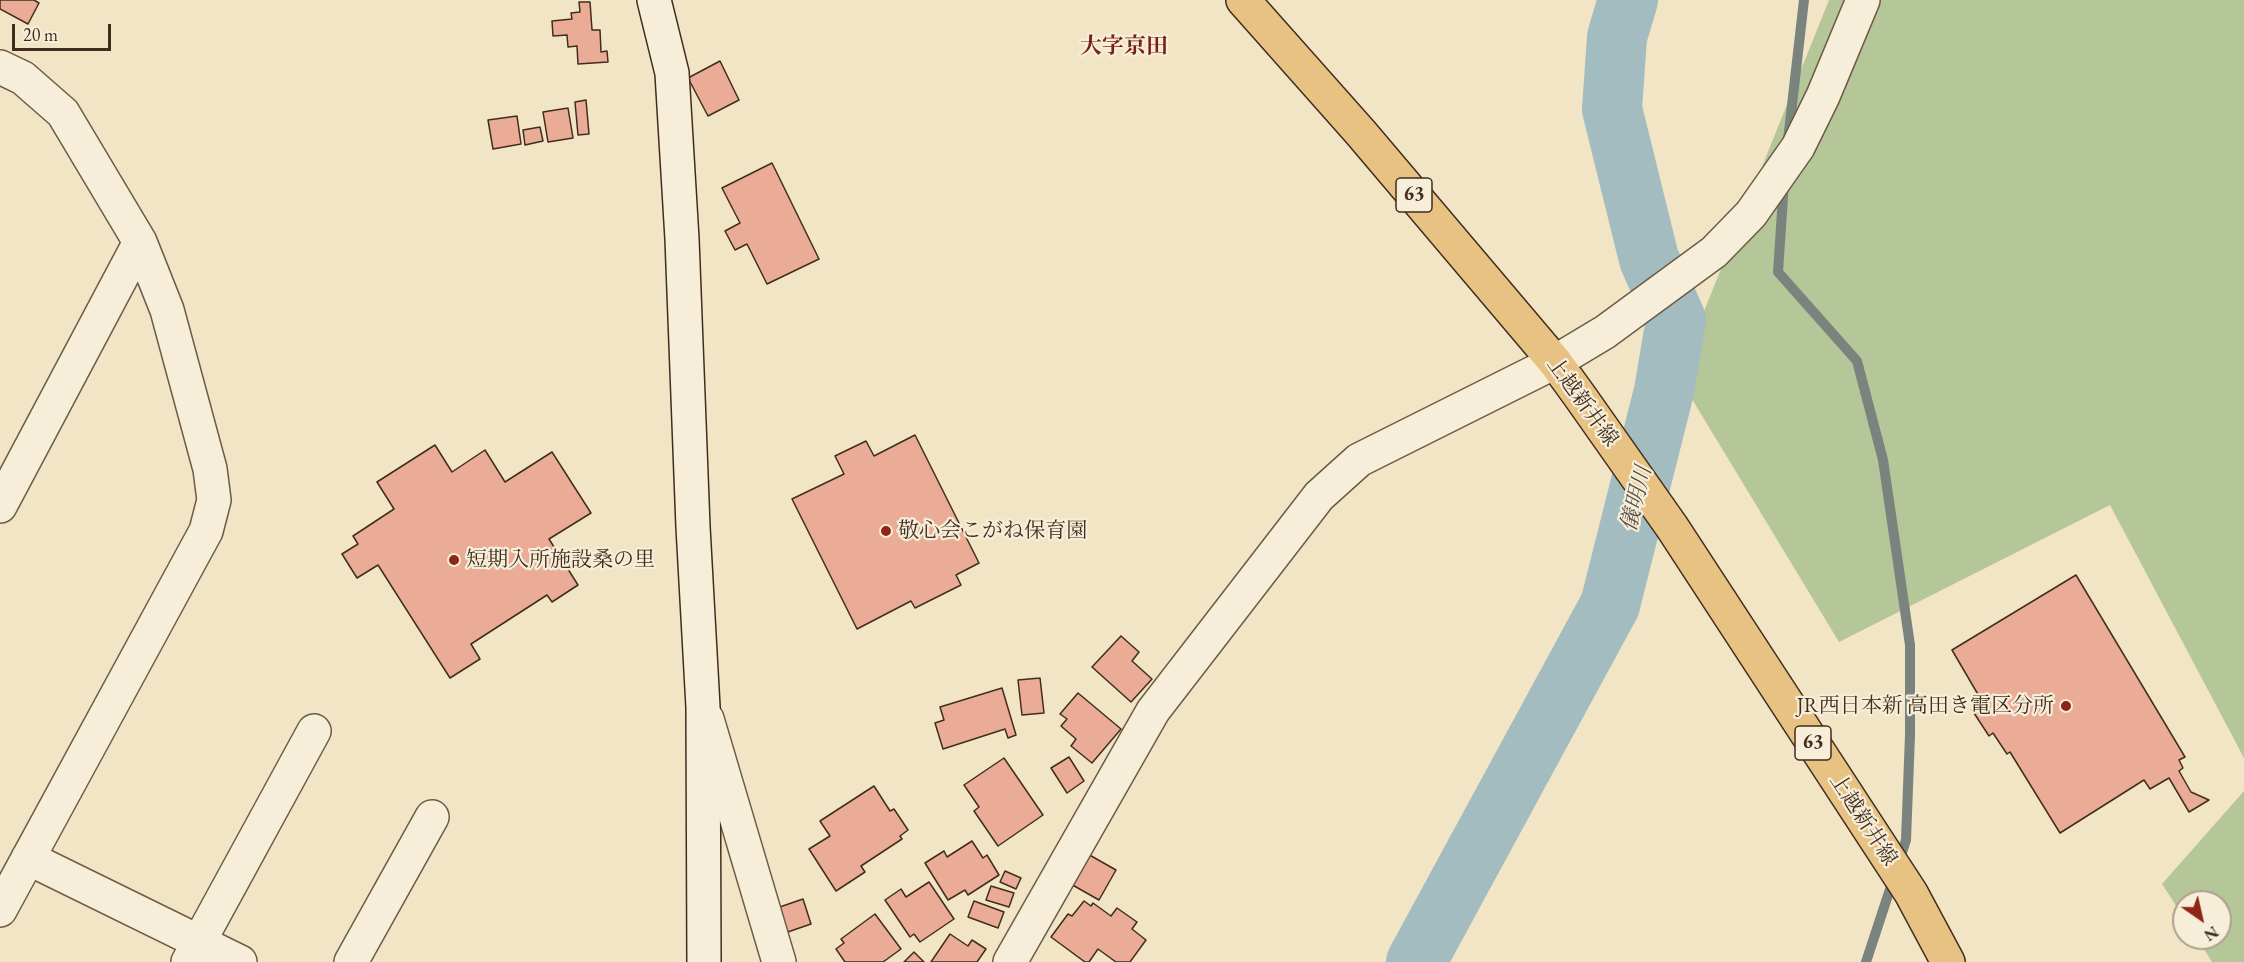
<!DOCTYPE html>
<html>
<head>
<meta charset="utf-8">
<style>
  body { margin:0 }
  #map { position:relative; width:2244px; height:962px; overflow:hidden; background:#f1e5c5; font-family:"EB Garamond",serif }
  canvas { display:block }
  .north { position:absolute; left:2172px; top:890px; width:60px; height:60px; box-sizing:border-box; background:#f6eed9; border:2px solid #ada18e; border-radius:50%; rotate:146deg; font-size:16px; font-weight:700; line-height:24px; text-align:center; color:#402d1e }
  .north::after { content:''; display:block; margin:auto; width:21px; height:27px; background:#8f2418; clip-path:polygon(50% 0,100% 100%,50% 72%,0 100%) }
  .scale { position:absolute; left:12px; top:24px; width:99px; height:27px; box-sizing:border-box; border:3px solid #402d1e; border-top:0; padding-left:8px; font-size:18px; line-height:21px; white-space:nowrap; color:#402d1e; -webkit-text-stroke:4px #f6eed9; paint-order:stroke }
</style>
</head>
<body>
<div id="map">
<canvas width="2244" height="962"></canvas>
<div class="north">N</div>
<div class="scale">20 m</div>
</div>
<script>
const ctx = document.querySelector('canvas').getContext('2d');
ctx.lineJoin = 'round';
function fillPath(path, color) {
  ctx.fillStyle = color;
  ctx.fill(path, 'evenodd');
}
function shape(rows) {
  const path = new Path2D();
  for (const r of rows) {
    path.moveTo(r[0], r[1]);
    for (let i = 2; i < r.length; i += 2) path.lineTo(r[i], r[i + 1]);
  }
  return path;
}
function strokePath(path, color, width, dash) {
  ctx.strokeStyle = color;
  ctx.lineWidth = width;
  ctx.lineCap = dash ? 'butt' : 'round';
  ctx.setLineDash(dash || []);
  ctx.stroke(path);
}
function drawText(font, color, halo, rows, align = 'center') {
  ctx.font = font + ' "EB Garamond","Noto Serif JP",serif';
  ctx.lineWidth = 4.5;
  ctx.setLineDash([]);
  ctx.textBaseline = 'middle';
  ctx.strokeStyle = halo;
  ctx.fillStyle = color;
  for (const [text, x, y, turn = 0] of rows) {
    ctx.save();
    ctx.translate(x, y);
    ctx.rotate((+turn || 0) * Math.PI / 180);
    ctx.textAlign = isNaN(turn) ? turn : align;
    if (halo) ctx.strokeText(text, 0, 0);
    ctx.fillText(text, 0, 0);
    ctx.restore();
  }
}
fillPath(shape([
  [1829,0,2244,0,2244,758,2110,505,1839,642,1678,376],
  [2244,791,2244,962,2212,962,2197,938,2220,938,2220,902,2184,902,2184,918,2162,884]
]), '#b5c698');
strokePath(shape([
  [1788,140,1804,0],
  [1784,182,1778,272,1857,361,1883,460,1910,645,1910,735,1906,840,1899,862],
  [1866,962,1894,877]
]), '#7b837f', 10);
strokePath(shape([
  [1416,962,1610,605,1664,391,1676,320,1649,259,1612,109,1617,37,1628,0]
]), '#a2bcc0', 60);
const building = shape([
  [0,0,34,0,39,3,28,24,0,9,0,0],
  [579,2,590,2,592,30,600,30,601,52,607,51,608,62,578,64,577,46,568,47,567,35,553,36,552,21,572,19,571,13,580,12,579,2],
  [720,61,739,100,708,116,688,78,720,61],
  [586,100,589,134,578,135,575,102,586,100],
  [568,108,573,138,548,142,543,112,568,108],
  [517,116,521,144,493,149,488,120,517,116],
  [540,127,543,141,525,145,523,130,540,127],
  [772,163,819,259,767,284,747,244,735,250,725,231,740,223,722,188,772,163],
  [915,435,979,563,956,575,961,585,915,608,911,601,857,629,792,499,844,474,835,456,866,441,874,456,915,435],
  [435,445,452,472,485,450,505,482,552,452,591,513,549,539,578,585,552,602,547,595,471,644,480,659,450,678,378,565,357,578,342,554,358,544,353,536,394,509,377,482,435,445],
  [2076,575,2185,757,2179,760,2183,768,2179,771,2191,792,2209,800,2189,812,2169,778,2150,789,2144,780,2060,833,2010,752,2007,754,1993,733,1989,736,1972,710,1983,703,1952,650,2076,575],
  [1121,636,1139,652,1132,661,1152,679,1131,702,1092,667,1121,636],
  [1040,678,1044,713,1022,715,1018,680,1040,678],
  [1002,688,1016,735,1008,738,1005,729,943,749,935,723,944,720,940,707,1002,688],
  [1078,693,1121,729,1092,763,1071,746,1076,739,1061,726,1067,719,1060,714,1078,693],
  [1069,757,1084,781,1067,793,1051,768,1069,757],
  [1004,758,1043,815,998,846,974,811,979,807,964,785,1004,758],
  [874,786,890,811,894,809,908,830,900,836,902,839,861,866,865,872,836,891,809,849,830,836,820,821,874,786],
  [972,841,983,858,987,855,999,875,968,895,965,890,948,900,925,863,944,851,947,857,972,841],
  [1086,853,1116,870,1099,900,1069,883,1086,853],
  [1005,871,1021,878,1016,889,1000,882,1005,871],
  [929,882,954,919,920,942,914,934,910,937,885,900,901,889,906,897,929,882],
  [991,886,1014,893,1009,907,986,900,991,886],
  [803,899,811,924,782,934,774,909,803,899],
  [974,901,1004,912,998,928,968,917,974,901],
  [1084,901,1091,906,1093,903,1111,916,1117,908,1137,922,1132,929,1146,940,1130,962,1116,962,1098,949,1089,962,1085,962,1051,937,1068,914,1072,916,1084,901],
  [875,914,901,949,883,962,845,962,836,949,844,943,841,939,875,914],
  [950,934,968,946,972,940,986,949,977,962,931,962,950,934],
  [914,952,924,962,904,962,914,952]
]);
fillPath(building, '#eaac97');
strokePath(building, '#402d1e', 1.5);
const street = shape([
  [0,67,23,78,63,113,140,242,167,310,210,469,214,500,206,531,0,910],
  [0,506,140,242],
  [707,719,779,962],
  [28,858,240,962],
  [188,962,314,731],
  [351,962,432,817],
  [1010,962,1153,711,1319,496,1359,460,1555,362,1605,332,1714,252,1751,214,1798,147,1823,96,1863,0]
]);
const secondary = shape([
  [654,0,672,73,682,239,693,527,703,707,704,962]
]);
const primary = shape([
  [1243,0,1361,133,1555,362,1579,395,1672,527,1911,893,1948,962]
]);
strokePath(street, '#6c5b48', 36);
strokePath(secondary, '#402d1e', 36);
strokePath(primary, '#402d1e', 36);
strokePath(street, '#f6eed9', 33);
strokePath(secondary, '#f6eed9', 33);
strokePath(primary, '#e8c282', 33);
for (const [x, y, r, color] of [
  [886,531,6,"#8f2418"],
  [454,560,6,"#8f2418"],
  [2066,706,6,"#8f2418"]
]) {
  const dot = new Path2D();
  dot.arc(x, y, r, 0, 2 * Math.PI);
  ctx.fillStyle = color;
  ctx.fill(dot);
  strokePath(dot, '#f6eed9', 2);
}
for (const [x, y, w] of [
  [1414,195,36],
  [1813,743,36]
]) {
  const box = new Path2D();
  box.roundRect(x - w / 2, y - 17, w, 34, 4.5);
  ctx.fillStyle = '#f6eed9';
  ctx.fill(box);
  strokePath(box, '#402d1e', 1.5);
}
drawText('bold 20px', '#402d1e', null, [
  ["63",1414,195],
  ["63",1813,743]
]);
drawText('21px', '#402d1e', '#f6eed9', [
  ["上越新井線",1582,402,54],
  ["上越新井線",1863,820,57]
]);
drawText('21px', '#402d1e', '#f6eed9', [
  ["敬心会こがね保育園",898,531],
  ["短期入所施設桑の里",466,560],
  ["JR西日本新 高田き電区分所",2054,706,"right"]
], 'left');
drawText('bold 22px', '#7a1f14', '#f6eed9', [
  ["大字京田",1124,47]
]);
drawText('italic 22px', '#585146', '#f6eed9', [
  ["儀明川",1637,499,-76]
]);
</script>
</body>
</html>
